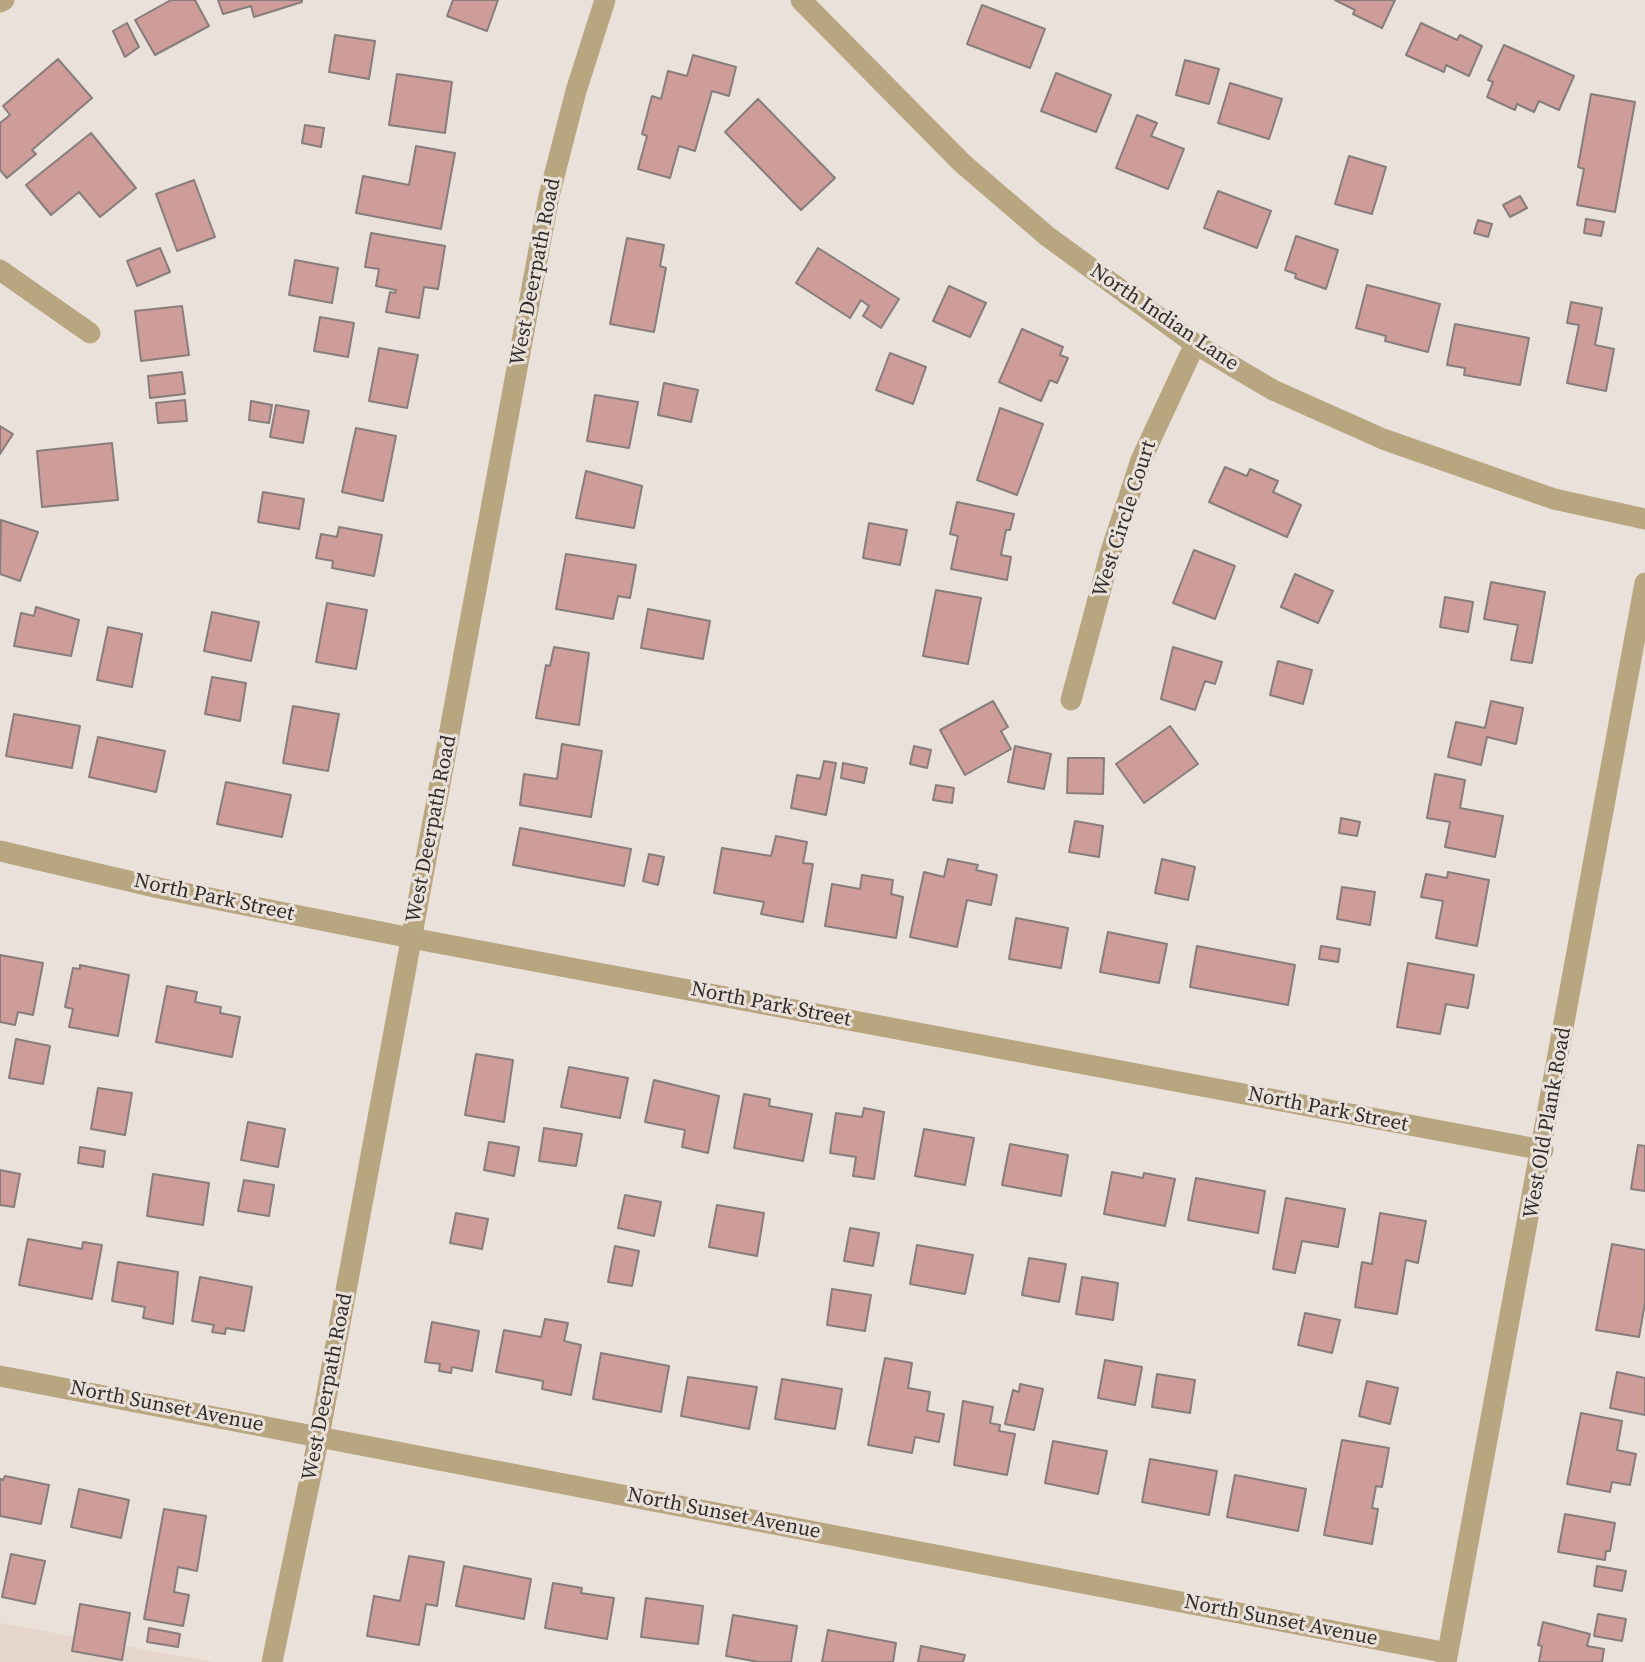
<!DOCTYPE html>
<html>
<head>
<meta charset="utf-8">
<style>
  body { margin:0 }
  canvas { display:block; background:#eae1db }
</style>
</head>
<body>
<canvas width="1645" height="1662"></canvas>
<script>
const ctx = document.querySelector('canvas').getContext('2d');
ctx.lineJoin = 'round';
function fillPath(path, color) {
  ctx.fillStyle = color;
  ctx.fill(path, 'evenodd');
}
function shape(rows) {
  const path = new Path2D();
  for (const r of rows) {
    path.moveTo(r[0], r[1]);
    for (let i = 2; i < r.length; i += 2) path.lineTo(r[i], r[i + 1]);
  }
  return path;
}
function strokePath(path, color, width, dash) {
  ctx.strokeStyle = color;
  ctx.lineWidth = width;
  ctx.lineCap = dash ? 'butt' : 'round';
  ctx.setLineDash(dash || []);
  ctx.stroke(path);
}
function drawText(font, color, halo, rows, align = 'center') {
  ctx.font = font + ' "Source Serif 4",serif';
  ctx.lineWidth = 6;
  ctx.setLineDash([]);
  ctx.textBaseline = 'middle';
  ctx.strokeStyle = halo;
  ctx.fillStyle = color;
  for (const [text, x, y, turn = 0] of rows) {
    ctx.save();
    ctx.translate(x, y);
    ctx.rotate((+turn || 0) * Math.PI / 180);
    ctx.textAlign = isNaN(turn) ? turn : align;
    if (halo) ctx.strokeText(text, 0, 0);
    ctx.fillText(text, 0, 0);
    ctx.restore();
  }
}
fillPath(shape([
  [0,1623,213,1662,0,1662]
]), '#e5d5cb');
const building = shape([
  [171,0,195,0,209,26,155,55,135,20,171,0],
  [218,0,302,0,302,2,254,17,251,6,223,14,218,0],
  [453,0,498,0,487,31,447,16,453,0],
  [1335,0,1395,0,1382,28,1353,14,1355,10,1335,0],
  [982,5,1045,29,1030,68,967,44,982,5],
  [127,23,139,47,125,57,113,31,127,23],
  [1421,23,1457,40,1460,35,1482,46,1469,76,1446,65,1444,72,1406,55,1421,23],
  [335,35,375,41,369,79,329,72,335,35],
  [1504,45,1574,76,1559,110,1539,101,1534,112,1517,104,1515,110,1487,97,1493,82,1488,80,1504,45],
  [693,55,736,67,729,96,712,91,695,151,679,146,670,178,638,169,647,136,642,134,652,96,661,99,668,71,687,76,693,55],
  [58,59,92,98,32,150,36,154,7,178,0,170,0,123,10,115,3,106,58,59],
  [1185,60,1219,69,1209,104,1176,95,1185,60],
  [1056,73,1111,95,1096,132,1041,111,1056,73],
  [397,74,452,82,445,133,389,125,397,74],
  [1230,83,1282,99,1269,139,1218,123,1230,83],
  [1591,94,1635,102,1615,212,1577,205,1584,169,1578,167,1591,94],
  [758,99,835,178,801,210,725,132,758,99],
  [1137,115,1157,123,1151,136,1184,149,1168,189,1116,168,1137,115],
  [305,125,324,128,321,147,302,143,305,125],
  [91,133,136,188,100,217,79,192,51,215,26,185,91,133],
  [416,146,455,153,441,229,356,213,363,176,409,185,416,146],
  [1349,156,1386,167,1372,214,1335,204,1349,156],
  [194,180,215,237,177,251,156,194,194,180],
  [1218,191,1271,211,1257,248,1204,228,1218,191],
  [1520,196,1527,208,1510,217,1503,205,1520,196],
  [1586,219,1604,222,1601,236,1584,233,1586,219],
  [1478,220,1492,224,1488,237,1474,233,1478,220],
  [371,233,445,246,438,289,424,287,419,318,386,312,390,292,395,293,396,290,376,286,379,269,365,267,371,233],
  [1296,236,1338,250,1326,289,1295,278,1296,274,1285,270,1296,236],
  [627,238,664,245,660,266,666,268,654,332,610,324,627,238],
  [160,248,170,272,137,286,127,261,160,248],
  [818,248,899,299,881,328,863,316,869,306,861,300,850,318,796,283,818,248],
  [295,260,338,268,332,303,289,295,295,260],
  [1367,285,1440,304,1428,352,1385,341,1386,336,1356,328,1367,285],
  [949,286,986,303,970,337,933,321,949,286],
  [1571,302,1602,308,1595,345,1614,349,1606,391,1567,383,1579,325,1567,323,1571,302],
  [182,306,189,355,141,361,135,311,182,306],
  [320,317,354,323,348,357,314,351,320,317],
  [1455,324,1529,338,1520,385,1464,375,1465,368,1447,365,1455,324],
  [1022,329,1063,347,1060,355,1068,358,1057,383,1050,380,1041,401,999,382,1022,329],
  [379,348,418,355,407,408,369,401,379,348],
  [890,353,926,367,913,404,876,390,890,353],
  [182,372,185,394,150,398,148,376,182,372],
  [664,383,698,390,691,422,658,415,664,383],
  [595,395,638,402,629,448,587,441,595,395],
  [185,400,187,421,158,423,156,403,185,400],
  [251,401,272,405,269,423,249,420,251,401],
  [276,405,309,411,303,443,270,437,276,405],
  [1000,408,1043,424,1017,495,977,480,1000,408],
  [0,426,13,434,0,454,0,426],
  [356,428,396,436,383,501,342,492,356,428],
  [112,443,118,500,42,507,37,451,112,443],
  [1225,467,1247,476,1250,469,1278,481,1273,492,1301,505,1287,537,1209,502,1225,467],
  [586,471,642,486,634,528,576,518,586,471],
  [263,492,304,499,299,529,258,522,263,492],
  [957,502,1014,514,1010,530,1006,530,1001,555,1011,557,1007,580,951,569,958,536,950,534,957,502],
  [1,520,38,532,20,581,0,574,1,520],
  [869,523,907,530,900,565,863,558,869,523],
  [339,527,382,535,374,576,332,568,333,561,316,558,321,534,337,537,339,527],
  [1194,550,1235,566,1215,619,1173,603,1194,550],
  [566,554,636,565,630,598,618,596,613,619,556,609,566,554],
  [1295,574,1333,591,1318,623,1281,607,1295,574],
  [1491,582,1545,592,1532,663,1511,660,1518,625,1484,619,1491,582],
  [936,590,981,598,968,664,923,656,936,590],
  [1445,597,1473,602,1468,632,1440,627,1445,597],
  [327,603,367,610,356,669,316,662,327,603],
  [36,607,79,620,71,656,14,646,21,613,34,616,36,607],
  [648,609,710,621,703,659,641,648,648,609],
  [212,612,259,622,251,661,204,651,212,612],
  [108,627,142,634,132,687,97,680,108,627],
  [554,647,589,653,579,725,536,718,546,665,550,666,554,647],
  [1173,647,1222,662,1215,684,1205,681,1195,710,1161,699,1173,647],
  [1278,661,1312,670,1303,704,1270,695,1278,661],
  [212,677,246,683,240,721,205,714,212,677],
  [993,701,1008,727,1001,731,1011,749,965,775,940,730,993,701],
  [1491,701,1523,708,1516,744,1487,737,1481,765,1448,757,1456,722,1485,728,1491,701],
  [293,706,339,714,328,771,283,763,293,706],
  [14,714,80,726,72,768,6,756,14,714],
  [1170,726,1198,764,1144,803,1116,764,1170,726],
  [98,737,165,751,156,792,89,777,98,737],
  [562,744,602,751,591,817,520,805,524,774,557,779,562,744],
  [914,746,931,750,927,768,910,764,914,746],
  [1015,746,1051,754,1044,789,1008,782,1015,746],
  [1068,758,1104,758,1103,794,1067,793,1068,758],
  [824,761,836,763,826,815,791,808,797,775,820,779,824,761],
  [843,763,867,768,864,783,841,778,843,763],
  [1435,774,1465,780,1460,808,1503,816,1495,857,1445,847,1450,822,1427,818,1435,774],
  [226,782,291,795,282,837,217,824,226,782],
  [936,785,954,788,952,803,933,800,936,785],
  [1341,818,1360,822,1357,836,1339,833,1341,818],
  [1075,821,1103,826,1099,857,1069,852,1075,821],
  [520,828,631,849,624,886,513,865,520,828],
  [776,836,807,842,803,863,813,864,803,922,761,914,764,902,714,893,722,848,771,856,776,836],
  [649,854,664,857,658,885,643,881,649,854],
  [948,859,978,865,976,870,997,875,991,905,967,900,957,947,910,937,924,872,944,877,948,859],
  [1162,859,1195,867,1188,900,1155,893,1162,859],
  [1448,872,1489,880,1477,946,1436,938,1443,901,1421,897,1426,874,1447,878,1448,872],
  [862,875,893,880,891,894,903,897,896,938,825,926,832,884,860,889,862,875],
  [1342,887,1375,892,1370,925,1337,919,1342,887],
  [1016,918,1068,928,1061,968,1009,959,1016,918],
  [1108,932,1167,944,1159,983,1100,972,1108,932],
  [1197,946,1295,965,1288,1005,1190,987,1197,946],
  [1321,946,1340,949,1338,962,1319,959,1321,946],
  [0,955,43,963,33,1015,18,1012,15,1025,0,1022,0,955],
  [1408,963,1474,975,1468,1008,1446,1004,1440,1034,1397,1027,1408,963],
  [80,965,129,975,118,1036,69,1027,73,1009,65,1007,73,968,80,969,80,965],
  [167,986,197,992,195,1002,221,1007,220,1013,240,1017,232,1057,156,1042,167,986],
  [16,1039,50,1046,43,1084,9,1078,16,1039],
  [476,1054,513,1060,504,1122,465,1115,476,1054],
  [569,1067,628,1078,620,1118,561,1107,569,1067],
  [654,1080,719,1096,708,1153,682,1147,685,1130,645,1122,654,1080],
  [98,1088,132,1093,125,1135,91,1129,98,1088],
  [744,1094,770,1099,769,1106,812,1114,803,1161,734,1148,744,1094],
  [864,1108,884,1112,874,1179,853,1176,856,1157,830,1153,836,1113,862,1117,864,1108],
  [248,1122,285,1129,278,1167,241,1160,248,1122],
  [544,1128,582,1134,576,1166,539,1161,544,1128],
  [924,1129,974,1138,965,1185,915,1176,924,1129],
  [489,1142,519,1147,514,1176,484,1170,489,1142],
  [1010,1144,1068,1155,1061,1196,1002,1185,1010,1144],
  [1638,1145,1645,1146,1645,1191,1631,1189,1638,1145],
  [80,1147,105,1151,103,1167,78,1163,80,1147],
  [0,1170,20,1174,14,1207,0,1205,0,1170],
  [1112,1172,1143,1178,1144,1173,1175,1179,1165,1226,1104,1214,1112,1172],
  [153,1174,209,1183,203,1225,147,1216,153,1174],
  [1196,1178,1265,1191,1258,1233,1188,1220,1196,1178],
  [244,1180,274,1185,269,1216,238,1211,244,1180],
  [625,1195,661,1202,654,1236,618,1228,625,1195],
  [1286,1198,1345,1209,1338,1247,1302,1241,1295,1273,1273,1269,1286,1198],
  [717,1205,764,1213,757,1256,709,1247,717,1205],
  [456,1213,488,1219,482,1249,450,1243,456,1213],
  [1380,1213,1426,1221,1418,1263,1406,1260,1397,1314,1355,1307,1362,1262,1372,1264,1380,1213],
  [850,1228,879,1233,873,1266,844,1261,850,1228],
  [28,1239,82,1249,83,1242,102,1245,92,1299,19,1285,28,1239],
  [1612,1244,1645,1250,1645,1303,1639,1337,1596,1330,1612,1244],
  [917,1245,973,1255,965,1294,910,1284,917,1245],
  [615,1246,639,1251,632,1286,608,1282,615,1246],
  [1029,1258,1066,1264,1059,1302,1022,1295,1029,1258],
  [118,1262,178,1272,173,1324,143,1318,145,1307,112,1301,118,1262],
  [200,1277,252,1287,244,1331,226,1328,225,1334,212,1332,214,1325,192,1321,200,1277],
  [1082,1277,1118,1283,1113,1320,1076,1314,1082,1277],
  [832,1289,871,1295,865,1331,827,1325,832,1289],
  [1305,1313,1340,1320,1332,1353,1298,1345,1305,1313],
  [545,1319,568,1323,564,1341,581,1345,571,1395,542,1389,543,1381,496,1372,504,1330,541,1337,545,1319],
  [432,1322,479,1331,472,1371,452,1367,451,1373,439,1371,440,1364,425,1362,432,1322],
  [601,1353,669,1366,661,1412,593,1399,601,1353],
  [885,1358,912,1363,908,1388,930,1392,927,1411,944,1414,939,1442,915,1437,912,1453,868,1445,885,1358],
  [1105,1360,1142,1367,1135,1405,1098,1398,1105,1360],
  [1617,1372,1645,1378,1645,1415,1610,1408,1617,1372],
  [1157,1374,1195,1380,1190,1413,1152,1407,1157,1374],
  [688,1377,757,1387,749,1429,681,1416,688,1377],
  [782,1379,842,1389,835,1429,775,1419,782,1379],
  [1367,1381,1398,1388,1390,1424,1359,1416,1367,1381],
  [1020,1384,1043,1389,1034,1430,1005,1424,1013,1390,1019,1392,1020,1384],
  [963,1401,993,1407,990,1423,1000,1425,999,1431,1015,1434,1007,1475,954,1465,963,1401],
  [1581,1413,1622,1421,1617,1450,1636,1454,1630,1485,1612,1482,1610,1492,1567,1484,1581,1413],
  [1342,1440,1389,1448,1382,1487,1376,1486,1372,1508,1378,1509,1372,1544,1324,1535,1342,1440],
  [1053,1441,1107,1451,1098,1494,1045,1483,1053,1441],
  [1150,1459,1217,1471,1209,1515,1142,1502,1150,1459],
  [1235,1475,1306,1489,1298,1531,1227,1517,1235,1475],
  [5,1476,49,1485,41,1524,0,1516,0,1479,3,1480,5,1476],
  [79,1489,129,1500,121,1538,71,1527,79,1489],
  [164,1509,206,1516,197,1571,178,1567,174,1592,189,1595,183,1626,144,1619,164,1509],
  [1565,1514,1615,1523,1610,1551,1606,1551,1605,1560,1558,1552,1565,1514],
  [11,1554,45,1561,35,1604,2,1597,11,1554],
  [409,1556,444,1562,437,1606,426,1604,419,1645,367,1636,374,1596,400,1601,409,1556],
  [464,1566,531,1579,524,1619,456,1606,464,1566],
  [1597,1566,1626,1571,1622,1591,1594,1586,1597,1566],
  [553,1583,582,1588,581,1593,614,1598,607,1639,545,1628,553,1583],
  [646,1598,703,1606,698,1644,641,1637,646,1598],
  [80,1604,130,1613,122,1660,72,1651,80,1604],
  [1598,1614,1626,1619,1622,1641,1594,1636,1598,1614],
  [733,1615,797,1626,791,1662,759,1662,726,1656,733,1615],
  [1543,1622,1590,1634,1587,1646,1604,1649,1602,1662,1539,1662,1542,1646,1538,1645,1543,1622],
  [149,1628,180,1634,178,1647,147,1642,149,1628],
  [828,1630,896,1643,893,1662,822,1662,828,1630],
  [921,1646,965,1655,963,1662,918,1662,921,1646]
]);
fillPath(building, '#ce9d99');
strokePath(building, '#877d7c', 2);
strokePath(shape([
  [801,0,962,163,1047,236,1195,344,1273,390,1383,439,1554,499,1645,519],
  [0,2,4,0],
  [0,270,90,333],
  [1071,700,1111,551,1141,460,1195,344],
  [0,851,159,888,411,938,1543,1150],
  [0,1376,1448,1653],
  [272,1662,319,1436,549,196,576,91,605,0],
  [1446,1662,1645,583]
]), '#b8a681', 21);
drawText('21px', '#302d2b', '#eae1db', [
  ["West Deerpath Road",536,272,-79],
  ["North Indian Lane",1164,318,34],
  ["West Circle Court",1125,519,-72],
  ["West Deerpath Road",432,829,-79],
  ["North Park Street",214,898,12],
  ["North Park Street",771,1005,11],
  ["North Park Street",1328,1110,11],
  ["West Old Plank Road",1548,1123,-80],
  ["West Deerpath Road",328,1387,-79],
  ["North Sunset Avenue",167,1407,11],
  ["North Sunset Avenue",724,1514,11],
  ["North Sunset Avenue",1281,1621,11]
]);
</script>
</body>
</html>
